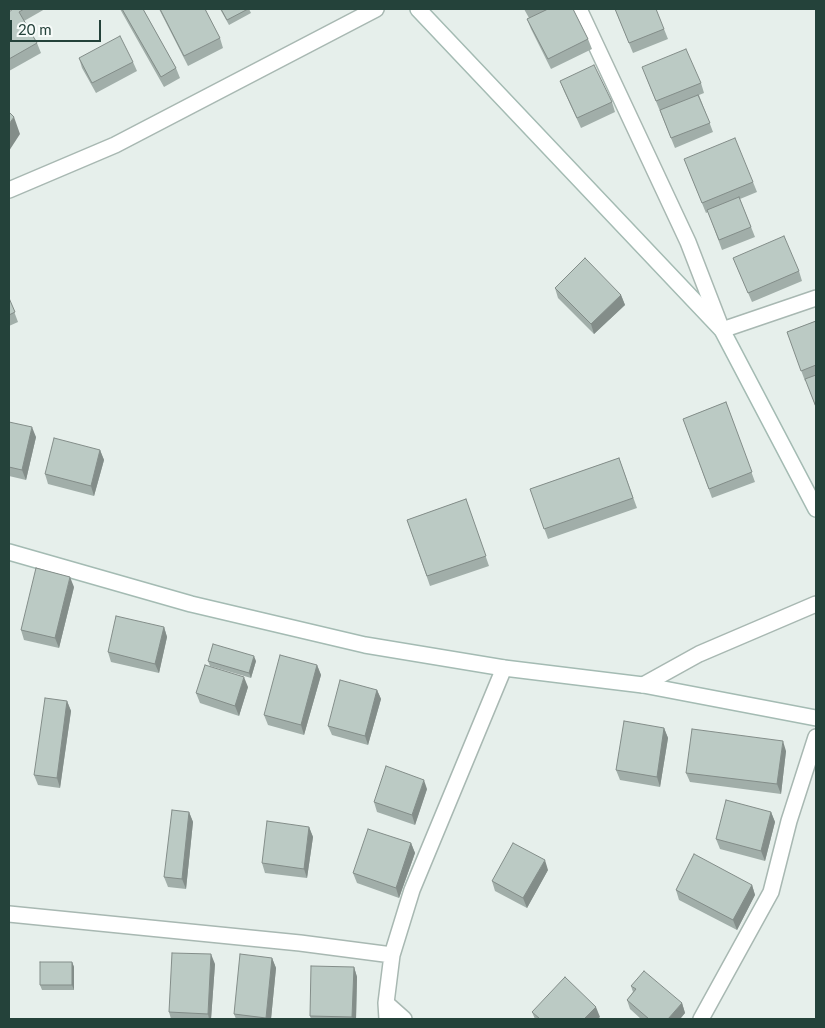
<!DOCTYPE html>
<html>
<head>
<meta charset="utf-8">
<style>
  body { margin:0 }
  #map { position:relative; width:825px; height:1028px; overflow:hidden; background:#e6efeb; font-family:Lato,sans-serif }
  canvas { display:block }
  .frame { position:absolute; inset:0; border:10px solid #24423a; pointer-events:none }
  .scale { position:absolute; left:10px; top:20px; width:91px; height:22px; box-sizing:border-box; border:2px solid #24423a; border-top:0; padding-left:6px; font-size:15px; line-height:18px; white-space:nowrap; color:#24423a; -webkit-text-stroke:4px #f7fbf9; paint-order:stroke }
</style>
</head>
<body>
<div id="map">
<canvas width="825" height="1028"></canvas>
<div class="frame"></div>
<div class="scale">20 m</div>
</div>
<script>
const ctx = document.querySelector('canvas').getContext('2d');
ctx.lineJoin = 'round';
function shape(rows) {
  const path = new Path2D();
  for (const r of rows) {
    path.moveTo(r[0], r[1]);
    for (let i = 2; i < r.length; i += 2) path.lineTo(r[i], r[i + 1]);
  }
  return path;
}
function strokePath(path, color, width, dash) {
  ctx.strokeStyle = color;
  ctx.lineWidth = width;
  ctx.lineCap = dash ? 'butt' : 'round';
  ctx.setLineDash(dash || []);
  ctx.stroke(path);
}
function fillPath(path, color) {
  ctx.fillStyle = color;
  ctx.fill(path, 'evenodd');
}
const street = shape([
  [579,9,688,242,722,330,816,298],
  [9,190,115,145,376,9],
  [643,685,699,654,816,604],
  [9,914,300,943,392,955],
  [386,1003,404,1019],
  [387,1019,386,1003,392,955,412,890,504,668],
  [701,1019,771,892,789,821,816,737]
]);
const secondary = shape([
  [418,9,722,330,816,509],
  [9,552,191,604,365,645,504,668,643,685,816,718]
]);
strokePath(street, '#a8b8b2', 18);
strokePath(secondary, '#a4bbb3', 18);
strokePath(street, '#fff', 15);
strokePath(secondary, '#fff', 15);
fillPath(shape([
  [11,9,45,9,24,21,37,43,41,53,9,71,9,12,12,10],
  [120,9,143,9,176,68,180,78,164,87],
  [159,9,205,9,220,38,223,48,188,66],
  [220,9,249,9,251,13,229,25],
  [524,9,573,9,588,39,592,49,551,69,531,29,527,19,529,18],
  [615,9,664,29,668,39,633,53],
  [79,58,133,62,137,71,96,93,82,68],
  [646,77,701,83,704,93,699,95,713,132,675,148],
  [560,81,612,102,615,112,581,128,564,91],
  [684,159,753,182,757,192,740,199,755,237,722,250,708,212,706,213],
  [733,258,799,271,802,281,752,302],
  [555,288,621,295,625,305,594,334,558,298],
  [9,298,18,322,9,326],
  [816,321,816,408,806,380,805,381,787,332],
  [726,402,755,482,712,498,683,419],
  [9,422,36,437,26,480,9,476],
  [100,450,104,460,94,496,48,484,45,474],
  [619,458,637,508,548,539,530,489],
  [466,499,489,566,430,586,407,520],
  [74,587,59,648,24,640,21,630],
  [164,627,167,637,159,673,111,662,108,652],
  [208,661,256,661,251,678,210,666],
  [317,665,321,675,304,735,268,725,264,715],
  [248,687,239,716,200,703,196,693],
  [377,690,381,699,368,745,332,735,328,726],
  [67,701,71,711,60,788,38,785,34,775],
  [664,728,668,738,660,787,620,780,616,770],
  [786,751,781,794,690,782,686,773],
  [427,789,415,825,377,812,374,802],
  [189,812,193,822,186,889,168,887,164,877],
  [771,812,775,822,765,861,720,849,716,839],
  [309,827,313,837,307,878,265,873,262,863],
  [411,843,415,853,399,898,357,883,353,873],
  [548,870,527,908,495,891,492,881],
  [752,885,755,895,737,930,679,900,676,890],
  [272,958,276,968,271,1019,236,1019,234,1014],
  [72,962,74,967,74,990,42,990,40,985],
  [215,964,211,1019,171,1019,169,1012],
  [354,967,357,977,356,1019,311,1019,310,1016],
  [631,986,682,1003,685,1013,680,1019,641,1019,630,1009,627,1000,633,992],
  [532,1012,600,1017,597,1019,535,1019]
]), '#a1aea9');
fillPath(shape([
  [14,117,20,134,9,151,9,124],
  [621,295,625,305,594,334,591,324],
  [32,427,36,437,26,480,22,470],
  [100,450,104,460,94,496,91,486],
  [70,577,74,587,59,648,55,638],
  [164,627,167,637,159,673,155,664],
  [254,656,256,661,251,678,249,673],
  [317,665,321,675,304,735,301,725],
  [244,677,248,687,239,716,235,706],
  [377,690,381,699,368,745,365,736],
  [67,701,71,711,60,788,57,778],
  [664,728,668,738,660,787,657,777],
  [783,741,786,751,781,794,777,784],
  [424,780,427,789,415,825,412,815],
  [189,812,193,822,186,889,182,879],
  [771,812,775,822,765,861,761,851],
  [309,827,313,837,307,878,304,869],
  [411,843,415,853,399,898,396,888],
  [545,860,548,870,527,908,523,898],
  [752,885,755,895,737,930,733,920],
  [211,954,215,964,211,1019,209,1019,208,1014],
  [272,958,276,968,271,1019,267,1019,266,1018],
  [72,962,74,967,74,990,72,985],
  [354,967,357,977,356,1019,353,1019,352,1017],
  [682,1003,685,1013,680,1019,668,1019],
  [596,1007,600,1017,597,1019,584,1019]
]), '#838d89');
const building = shape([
  [13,9,24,9,19,12,37,43,9,59,9,12,13,9],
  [122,9,143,9,176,68,161,77,122,9],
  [160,9,205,9,220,38,184,56,160,9],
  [221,9,248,9,227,20,221,9],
  [548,9,573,9,588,39,548,59,527,19,548,9],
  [615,9,656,9,664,29,629,43,615,9],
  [120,36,133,62,92,83,79,58,120,36],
  [686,49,701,83,656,101,642,67,686,49],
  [594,65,612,102,577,118,560,81,594,65],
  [698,95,710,123,671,138,660,110,698,95],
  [9,112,14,117,9,124,9,112],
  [735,138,753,182,702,203,684,159,735,138],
  [739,197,751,227,719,240,707,210,739,197],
  [784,236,799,271,748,293,733,258,784,236],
  [585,258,621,295,591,324,555,288,585,258],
  [9,298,15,312,9,315,9,298],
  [816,321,816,365,801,371,787,332,816,321],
  [816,375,816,407,805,379,816,375],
  [726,402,752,472,709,489,683,419,726,402],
  [9,422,32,427,22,470,9,467,9,422],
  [54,438,100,450,91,486,45,474,54,438],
  [619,458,633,498,544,529,530,489,619,458],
  [466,499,486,556,427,576,407,520,466,499],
  [36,568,70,577,55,638,21,630,36,568],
  [116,616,164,627,155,664,108,652,116,616],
  [213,644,254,656,249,673,208,661,213,644],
  [280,655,317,665,301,725,264,715,280,655],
  [205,665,244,677,235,706,196,693,205,665],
  [340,680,377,690,365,736,328,726,340,680],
  [45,698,67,701,57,778,34,775,45,698],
  [624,721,664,728,657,777,616,770,624,721],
  [692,729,783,741,777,784,686,773,692,729],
  [386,766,424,780,412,815,374,802,386,766],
  [726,800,771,812,761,851,716,839,726,800],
  [172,810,189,812,182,879,164,877,172,810],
  [267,821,309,827,304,869,262,863,267,821],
  [368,829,411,843,396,888,353,873,368,829],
  [513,843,545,860,523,898,492,881,513,843],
  [694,854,752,885,733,920,676,890,694,854],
  [172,953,211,954,208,1014,169,1012,172,953],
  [240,954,272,958,266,1018,234,1014,240,954],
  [40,962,72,962,72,985,40,985,40,962],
  [311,966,354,967,352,1017,310,1016,311,966],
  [644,971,682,1003,668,1019,649,1019,627,1000,636,989,631,986,644,971],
  [565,977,596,1007,584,1019,540,1019,532,1012,565,977]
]);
fillPath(building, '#bbcac4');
strokePath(building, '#838d89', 1);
</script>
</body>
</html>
